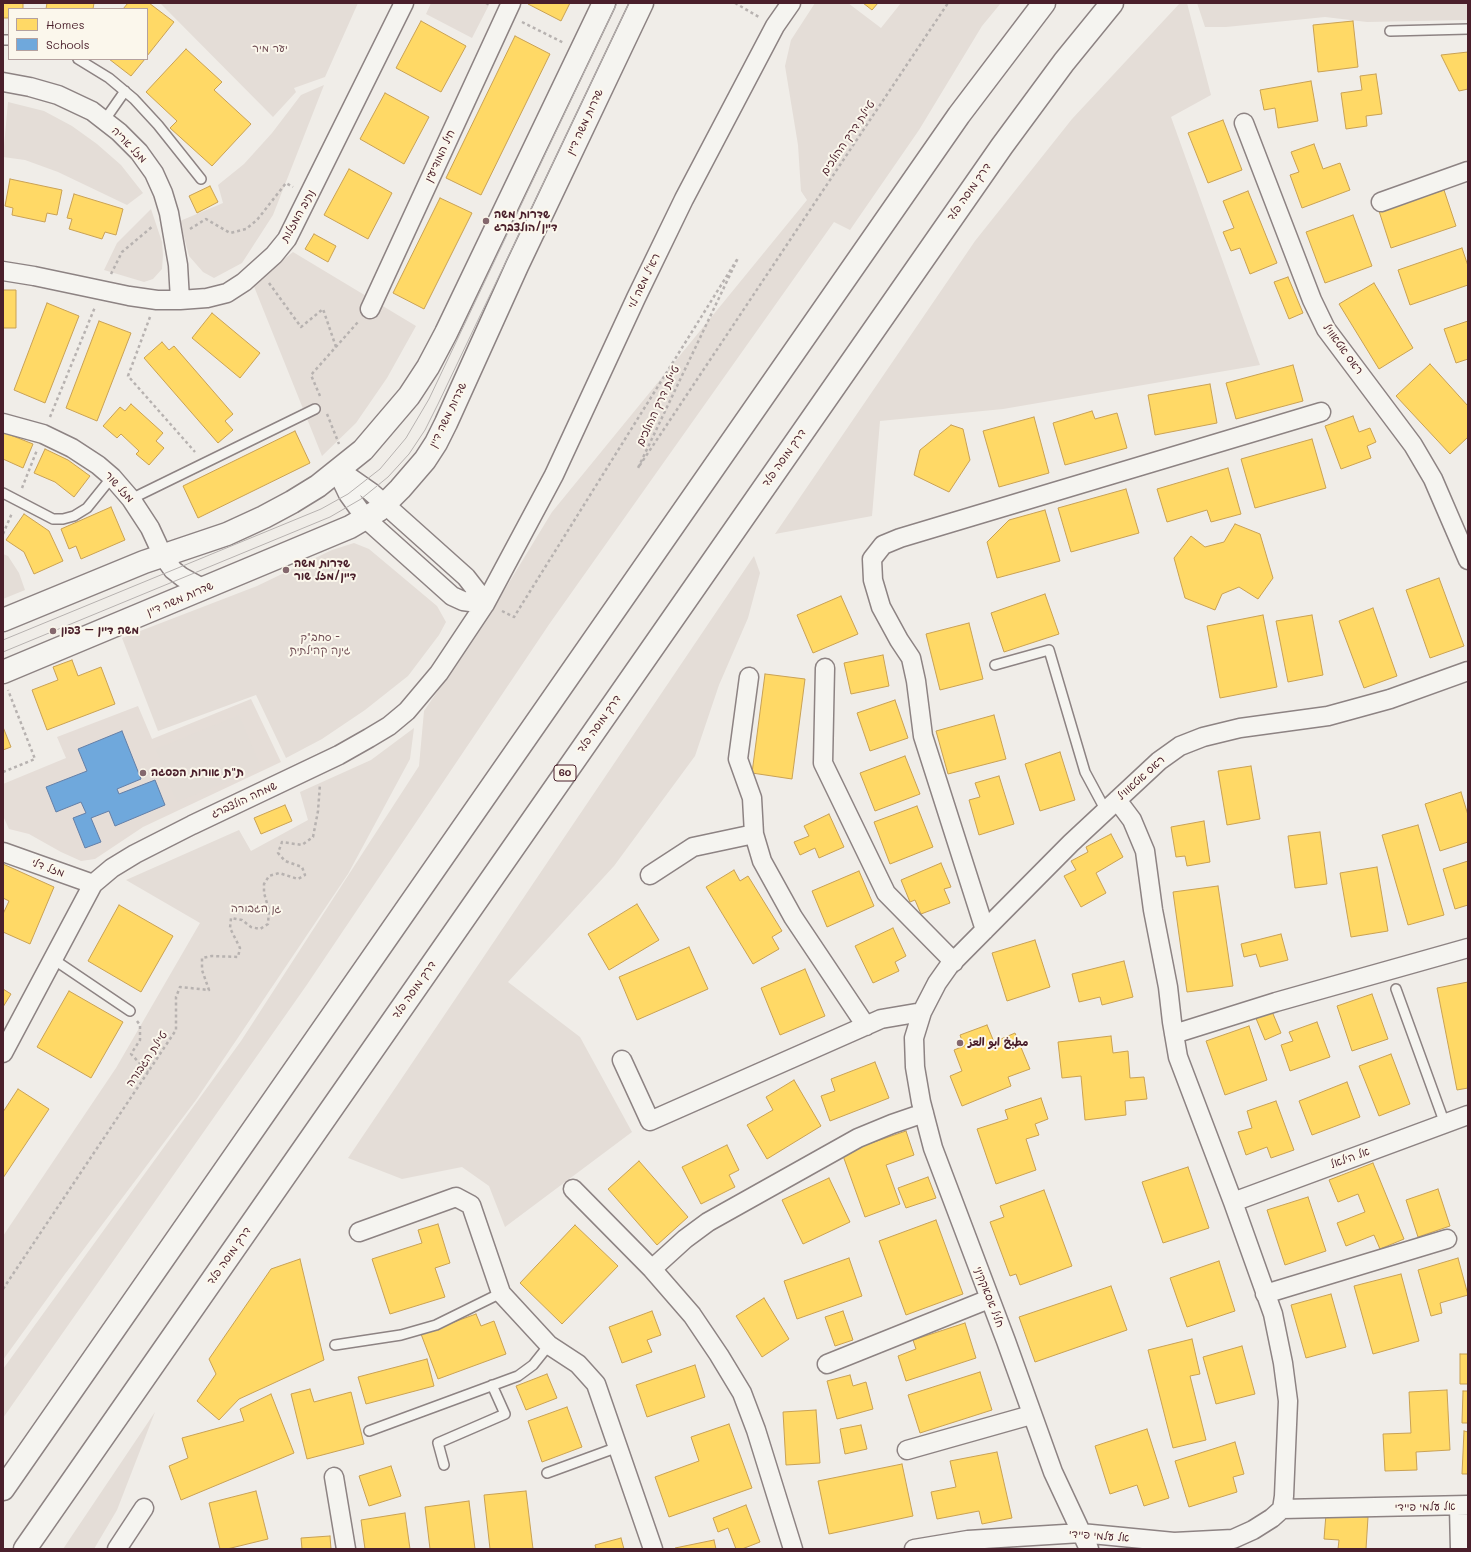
<!DOCTYPE html>
<html>
<head>
<meta charset="utf-8">
<style>
  body { margin:0 }
  #map { position:relative; width:1471px; height:1552px; overflow:hidden; background:#f0ede8; font-family:Mali,sans-serif }
  canvas { display:block }
  .frame { position:absolute; inset:0; border:4px solid #4a1f2b; pointer-events:none }
  .legend { position:absolute; left:8px; top:8px; width:140px; height:52px; box-sizing:border-box; background:#fbf7ec; border:1px solid #b4a19f; margin:0; padding:5px 7px; list-style:none; font-size:12px; color:#4a1f2b }
  .legend li { display:flex; align-items:center; gap:8px; height:20px }
  .legend b { width:20px; border:1px solid #b4a19f }
</style>
</head>
<body>
<div id="map">
<canvas width="1471" height="1552"></canvas>
<div class="frame"></div>
<ul class="legend">
<li><b style="height:11px;background:#ffd966"></b>Homes</li>
<li><b style="height:11px;background:#6fa8dc"></b>Schools</li>
</ul>
</div>
<script>
const ctx = document.querySelector('canvas').getContext('2d');
ctx.lineJoin = 'round';
function fillPath(path, color) {
  ctx.fillStyle = color;
  ctx.fill(path, 'evenodd');
}
function shape(rows) {
  const path = new Path2D();
  for (const r of rows) {
    path.moveTo(r[0], r[1]);
    for (let i = 2; i < r.length; i += 2) path.lineTo(r[i], r[i + 1]);
  }
  return path;
}
function strokePath(path, color, width, dash) {
  ctx.strokeStyle = color;
  ctx.lineWidth = width;
  ctx.lineCap = dash ? 'butt' : 'round';
  ctx.setLineDash(dash || []);
  ctx.stroke(path);
}
function drawText(font, color, halo, rows, align = 'center') {
  ctx.font = font + ' Mali,"Playpen Sans Arabic","Playpen Sans Hebrew",sans-serif';
  ctx.lineWidth = 4;
  ctx.setLineDash([]);
  ctx.textBaseline = 'middle';
  ctx.strokeStyle = halo;
  ctx.fillStyle = color;
  for (const [text, x, y, turn = 0] of rows) {
    ctx.save();
    ctx.translate(x, y);
    ctx.rotate((+turn || 0) * Math.PI / 180);
    ctx.textAlign = isNaN(turn) ? turn : align;
    if (halo) ctx.strokeText(text, 0, 0);
    ctx.fillText(text, 0, 0);
    ctx.restore();
  }
}
fillPath(shape([
  [251,699,281,762,143,827,95,859,81,861,61,852,29,834,9,829,3,816,3,784,66,758,57,737,138,706,152,739]
]), '#e5ddd7');
fillPath(shape([
  [160,3,358,3,325,77,294,88,296,92,273,117],
  [431,3,490,3,472,38,426,14],
  [815,3,848,3,881,28,901,3,1001,3,982,26,919,130,850,230,834,222,550,623,306,986,3,1418,3,1369,241,1041,419,766,424,711,488,617,552,512,807,200,801,191,798,145,785,66,791,40],
  [1180,3,1187,3,1211,95,1171,117,1260,365,1003,409,880,421,872,516,775,534,975,241,1072,119],
  [1197,3,1468,3,1468,20,1367,22,1325,17,1226,27,1205,27],
  [324,85,273,215,242,263,214,278,203,272,189,256,180,221,223,203,218,185,244,164,272,133,301,95],
  [8,102,44,111,72,126,97,144,121,165,143,193,127,205,58,172,25,160,3,157],
  [151,209,162,242,163,255,162,269,153,279,144,282,104,270,117,243],
  [293,252,416,326,387,378,356,423,322,456,253,284],
  [354,543,369,549,437,606,446,622,439,635,408,676,365,710,322,739,286,758,256,695,158,731,122,638,257,586,332,550],
  [3,554,8,556,19,573,25,590,3,599],
  [754,556,760,573,748,618,719,685,695,756,614,866,508,982,580,1037,632,1132,505,1227,489,1186,462,1167,402,1179,348,1158],
  [239,715,261,768,177,802,156,749],
  [414,728,410,759,348,874,196,1100,65,1274,3,1360,3,1236,116,1068,200,923,126,880,239,830,251,851,308,820,300,792,371,760],
  [155,1412,117,1510,94,1549,63,1549]
]), '#e4ddd7');
const homes = shape([
  [3,3,23,3,23,9,9,9,9,18,3,18,3,3],
  [47,3,94,3,93,9,46,9,47,3],
  [128,3,149,3,174,22,147,56,147,9,123,9,128,3],
  [528,3,570,3,561,21,528,4,528,3],
  [863,3,878,3,872,10,863,3],
  [421,21,466,46,441,92,396,68,421,21],
  [1353,21,1358,67,1318,72,1313,25,1353,21],
  [515,36,550,54,481,195,446,178,515,36],
  [186,49,222,82,214,90,251,124,212,166,170,128,177,121,146,92,186,49],
  [1468,52,1468,89,1459,91,1441,55,1468,52],
  [109,59,145,59,131,76,109,59],
  [1376,74,1382,114,1366,116,1367,126,1346,129,1341,93,1362,90,1360,76,1376,74],
  [1311,81,1318,121,1278,128,1275,108,1264,110,1260,90,1311,81],
  [385,93,429,117,404,164,360,139,385,93],
  [1223,120,1242,170,1208,183,1188,133,1223,120],
  [1314,144,1323,169,1340,163,1350,190,1302,208,1290,175,1299,172,1291,152,1314,144],
  [349,169,392,193,368,239,324,215,349,169],
  [10,179,62,190,57,215,47,213,45,222,12,215,13,208,5,206,10,179],
  [210,186,218,202,197,213,189,196,210,186],
  [1444,190,1456,226,1391,248,1379,211,1444,190],
  [1248,191,1277,263,1250,274,1240,248,1231,251,1223,232,1234,228,1223,201,1248,191],
  [74,194,123,209,116,235,105,232,102,239,69,229,72,219,67,218,74,194],
  [440,198,472,213,424,309,393,293,440,198],
  [1353,215,1372,266,1325,283,1306,232,1353,215],
  [314,234,336,246,328,262,305,249,314,234],
  [1462,248,1468,266,1468,285,1410,305,1398,270,1462,248],
  [1288,277,1303,313,1289,319,1274,282,1288,277],
  [1374,283,1413,348,1379,369,1339,304,1374,283],
  [3,290,16,290,16,328,3,328,3,290],
  [47,303,79,316,45,403,14,390,47,303],
  [212,313,260,353,240,378,192,338,212,313],
  [99,321,131,333,97,421,66,408,99,321],
  [1468,321,1468,359,1456,363,1444,329,1468,321],
  [162,342,169,350,174,346,233,414,225,421,233,430,218,443,144,358,162,342],
  [1430,364,1468,406,1468,437,1450,454,1396,396,1430,364],
  [1293,365,1303,401,1236,419,1226,383,1293,365],
  [1210,384,1217,423,1155,435,1148,395,1210,384],
  [131,404,163,433,156,441,164,448,149,465,136,454,139,451,121,434,117,438,103,426,120,407,125,411,131,404],
  [1092,411,1095,419,1117,413,1127,448,1065,465,1053,423,1092,411],
  [1353,416,1359,432,1370,428,1376,442,1367,446,1371,458,1341,469,1325,426,1353,416],
  [1034,417,1049,473,999,487,983,431,1034,417],
  [951,425,963,429,970,460,949,492,914,475,920,450,951,425],
  [295,431,310,463,198,518,183,486,295,431],
  [3,432,33,444,23,468,3,459,3,432],
  [1312,439,1326,488,1255,508,1241,459,1312,439],
  [45,449,68,460,90,476,74,497,55,482,34,473,45,449],
  [1228,468,1241,514,1211,522,1207,510,1167,522,1157,489,1228,468],
  [1126,489,1139,533,1071,552,1058,508,1126,489],
  [111,507,125,540,81,559,76,546,69,549,61,529,111,507],
  [1045,510,1060,561,997,578,987,542,1009,520,1045,510],
  [24,514,49,531,63,561,34,574,24,552,6,540,24,514],
  [1235,524,1260,534,1273,578,1258,599,1239,587,1222,594,1215,610,1185,598,1174,558,1191,536,1205,547,1224,542,1235,524],
  [1439,578,1464,646,1430,658,1406,590,1439,578],
  [1045,594,1059,634,1004,652,991,613,1045,594],
  [841,596,858,634,813,653,797,615,841,596],
  [1373,608,1397,676,1364,688,1339,621,1373,608],
  [1263,615,1277,687,1220,698,1207,626,1263,615],
  [1312,615,1323,675,1288,682,1276,621,1312,615],
  [969,623,983,679,940,690,926,634,969,623],
  [883,655,889,686,851,694,844,663,883,655],
  [72,660,78,676,101,667,115,704,47,730,32,690,58,680,53,667,72,660],
  [765,674,805,679,792,779,752,773,765,674],
  [895,700,908,738,870,751,857,713,895,700],
  [994,715,1006,759,948,774,936,731,994,715],
  [3,727,11,747,3,750,3,727],
  [1060,752,1075,800,1040,811,1025,764,1060,752],
  [905,756,920,794,875,811,860,773,905,756],
  [1251,766,1260,819,1227,825,1218,771,1251,766],
  [999,776,1014,824,979,835,969,800,980,797,975,783,999,776],
  [1461,792,1468,815,1468,842,1440,851,1425,804,1461,792],
  [285,805,292,821,261,834,254,818,285,805],
  [917,806,933,847,890,864,874,822,917,806],
  [829,814,844,847,819,858,815,848,800,855,794,842,809,836,804,826,829,814],
  [1204,821,1210,862,1187,866,1185,856,1176,857,1171,827,1204,821],
  [1418,825,1444,915,1408,925,1382,835,1418,825],
  [1320,832,1327,884,1295,888,1288,836,1320,832],
  [1111,834,1123,857,1096,873,1106,893,1081,907,1064,876,1076,870,1071,861,1088,852,1086,847,1111,834],
  [1468,861,1468,905,1455,909,1443,869,1468,861],
  [941,863,951,887,944,889,950,903,921,914,915,900,910,902,901,880,941,863],
  [3,864,54,887,30,944,3,932,3,914,9,901,3,898,3,864],
  [1377,867,1388,931,1351,937,1340,873,1377,867],
  [734,870,740,881,748,876,782,931,772,937,779,949,753,964,706,887,734,870],
  [859,871,874,906,827,927,812,891,859,871],
  [1218,886,1233,986,1187,992,1173,892,1218,886],
  [637,904,659,940,609,970,588,934,637,904],
  [119,905,173,936,141,992,88,961,119,905],
  [893,928,906,956,895,962,899,971,873,983,855,946,893,928],
  [1281,934,1288,960,1260,967,1256,954,1244,957,1241,944,1281,934],
  [1035,940,1050,987,1007,1001,992,953,1035,940],
  [689,947,708,989,637,1020,619,977,689,947],
  [1124,961,1133,997,1102,1005,1100,997,1079,1002,1072,974,1124,961],
  [805,969,825,1016,780,1035,761,988,805,969],
  [1468,982,1468,1088,1457,1090,1437,988,1468,982],
  [3,989,11,994,3,1007,3,989],
  [69,991,123,1022,91,1078,37,1047,69,991],
  [1372,994,1388,1039,1352,1051,1337,1006,1372,994],
  [1271,1009,1281,1033,1265,1040,1255,1016,1271,1009],
  [1317,1022,1330,1057,1290,1071,1281,1045,1293,1041,1289,1032,1317,1022],
  [987,1025,994,1042,1015,1033,1030,1069,1008,1077,1011,1086,962,1106,950,1076,962,1071,954,1050,964,1046,960,1035,987,1025],
  [1249,1026,1267,1080,1225,1095,1206,1041,1249,1026],
  [1111,1036,1113,1053,1128,1051,1130,1078,1144,1077,1147,1099,1125,1101,1126,1115,1085,1120,1081,1076,1062,1078,1058,1042,1111,1036],
  [1391,1054,1410,1104,1379,1116,1359,1066,1391,1054],
  [875,1062,889,1098,830,1121,821,1096,835,1091,831,1079,875,1062],
  [794,1080,821,1126,767,1159,747,1125,773,1110,766,1097,794,1080],
  [1347,1082,1360,1117,1312,1135,1299,1101,1347,1082],
  [18,1089,49,1109,3,1178,3,1112,18,1089],
  [1041,1098,1048,1119,1035,1124,1039,1135,1026,1139,1036,1170,996,1184,977,1129,1008,1119,1005,1110,1041,1098],
  [1276,1101,1294,1150,1271,1158,1267,1147,1246,1155,1238,1132,1252,1128,1247,1111,1276,1101],
  [906,1131,914,1155,886,1165,900,1204,865,1217,842,1153,906,1131],
  [727,1145,739,1170,729,1175,735,1187,701,1204,682,1167,727,1145],
  [639,1161,688,1217,657,1245,608,1189,639,1161],
  [1373,1163,1404,1239,1380,1249,1374,1235,1346,1246,1337,1223,1365,1212,1358,1194,1338,1202,1329,1180,1373,1163],
  [1188,1167,1209,1228,1163,1243,1142,1182,1188,1167],
  [928,1177,936,1198,906,1208,898,1188,928,1177],
  [829,1178,850,1222,803,1244,782,1200,829,1178],
  [1438,1189,1450,1226,1418,1237,1406,1200,1438,1189],
  [1044,1190,1072,1266,1020,1285,1016,1274,1010,1276,990,1222,1004,1217,1000,1206,1044,1190],
  [1308,1197,1326,1251,1285,1265,1267,1210,1308,1197],
  [936,1220,963,1294,906,1315,879,1241,936,1220],
  [438,1224,450,1263,435,1268,445,1297,390,1314,372,1259,422,1243,418,1230,438,1224],
  [575,1225,618,1266,562,1324,520,1283,575,1225],
  [849,1258,862,1296,797,1319,784,1281,849,1258],
  [1458,1258,1468,1295,1440,1303,1442,1313,1431,1316,1418,1270,1458,1258],
  [300,1259,324,1360,239,1399,219,1420,197,1401,216,1374,209,1359,271,1269,300,1259],
  [1219,1261,1235,1311,1187,1327,1170,1278,1219,1261],
  [1401,1274,1419,1341,1373,1354,1354,1286,1401,1274],
  [1111,1286,1127,1330,1035,1362,1019,1317,1111,1286],
  [1331,1294,1346,1347,1306,1358,1291,1305,1331,1294],
  [764,1298,789,1339,762,1357,736,1316,764,1298],
  [652,1311,661,1335,647,1340,652,1352,622,1363,609,1327,652,1311],
  [843,1311,853,1340,835,1346,825,1317,843,1311],
  [476,1314,481,1326,494,1321,506,1354,438,1379,421,1334,476,1314],
  [965,1323,976,1358,906,1381,898,1356,916,1349,913,1340,965,1323],
  [1192,1339,1200,1374,1190,1376,1206,1440,1173,1448,1148,1350,1192,1339],
  [1242,1346,1255,1394,1216,1404,1203,1357,1242,1346],
  [1460,1354,1468,1354,1468,1384,1460,1384,1460,1354],
  [427,1359,434,1386,366,1404,358,1377,427,1359],
  [695,1365,705,1397,647,1417,636,1385,695,1365],
  [980,1372,992,1410,920,1433,908,1395,980,1372],
  [547,1374,557,1398,526,1410,516,1386,547,1374],
  [850,1375,853,1386,866,1382,873,1409,837,1419,827,1381,850,1375],
  [310,1389,314,1402,351,1392,364,1444,307,1459,291,1394,310,1389],
  [1447,1390,1450,1450,1416,1452,1417,1470,1385,1471,1383,1434,1411,1433,1409,1392,1447,1390],
  [1463,1391,1468,1391,1468,1423,1462,1423,1463,1391],
  [271,1394,294,1453,181,1500,169,1466,188,1458,182,1438,244,1421,240,1409,271,1394],
  [567,1407,582,1447,542,1462,528,1421,567,1407],
  [816,1410,820,1463,786,1465,783,1412,816,1410],
  [729,1424,752,1488,669,1517,655,1477,699,1461,691,1437,729,1424],
  [861,1425,867,1449,845,1454,840,1429,861,1425],
  [1147,1429,1169,1498,1144,1506,1137,1485,1110,1494,1095,1446,1147,1429],
  [1464,1431,1468,1432,1468,1474,1462,1474,1464,1431],
  [1235,1442,1244,1474,1233,1477,1237,1492,1189,1507,1175,1461,1235,1442],
  [997,1452,1012,1518,982,1524,979,1511,937,1519,931,1492,956,1487,950,1461,997,1452],
  [902,1464,913,1516,829,1534,818,1481,902,1464],
  [391,1466,401,1496,369,1506,359,1476,391,1466],
  [256,1491,268,1539,227,1549,220,1549,209,1503,256,1491],
  [526,1491,533,1549,490,1549,484,1495,526,1491],
  [469,1501,475,1549,430,1549,425,1507,469,1501],
  [746,1505,760,1542,742,1549,736,1549,728,1528,718,1532,713,1518,746,1505],
  [405,1513,410,1549,365,1549,361,1520,405,1513],
  [1326,1514,1368,1517,1366,1549,1338,1549,1339,1540,1324,1539,1326,1514],
  [330,1536,331,1549,302,1549,301,1538,330,1536],
  [621,1538,624,1549,596,1549,595,1545,621,1538],
  [714,1540,716,1549,675,1549,675,1548,714,1540]
]);
fillPath(homes, '#ffd966');
strokePath(homes, '#c9a154', 1);
const schools = shape([
  [122,731,141,779,117,789,119,794,155,780,165,805,115,826,109,811,91,818,101,842,85,848,73,818,86,813,81,802,56,812,46,787,87,771,78,749,122,731]
]);
fillPath(schools, '#6fa8dc');
strokePath(schools, '#647fa7', 1);
const lane = shape([
  [1390,31,1468,29],
  [3,40,9,40],
  [78,59,109,78,134,99,158,125,201,179],
  [104,121,125,91],
  [3,493,53,519,63,519,74,516,87,508,112,477],
  [131,499,315,409],
  [995,665,1049,650,1085,772,1106,811],
  [53,959,130,1011],
  [1396,989,1445,1124],
  [335,1345,401,1335,436,1325,501,1293],
  [369,1431,518,1376,533,1365,549,1345],
  [444,1465,438,1443,505,1414,492,1385],
  [547,1473,618,1447]
]);
const street = shape([
  [3,82,30,87,58,95,92,111,119,132,139,152,154,173,163,193,169,213,178,265,180,300],
  [1244,123,1312,300,1326,329,1413,445,1433,479,1468,560],
  [1381,202,1468,171],
  [3,271,34,276,129,296,157,300,180,300,207,298,227,293,244,282,274,255,287,239,404,3],
  [370,309,511,3],
  [3,423,43,434,72,448,98,465,112,477,131,499,150,528,163,556,173,570,182,577,204,589],
  [337,471,348,494,366,519,452,596,463,601,485,604],
  [337,471,351,478,371,492,466,577,480,595,485,604],
  [825,668,823,763,886,893,954,962],
  [749,677,738,759,752,798,754,834,762,861,793,917,866,1026],
  [1117,800,1132,820,1145,851,1153,910,1168,987,1172,1022,1178,1057,1233,1202,1273,1314,1283,1363,1288,1401,1284,1496,1282,1509],
  [3,852,93,884],
  [650,875,693,847,754,834],
  [985,930,923,736,916,681,911,658,899,640,881,607,873,580,872,559,883,545,900,538,1321,412],
  [1174,1034,1276,1002,1468,948],
  [3,1053,93,884,112,868,135,854,192,825,339,755,369,738,389,726,407,711,439,673,485,604,554,475,636,298,684,199,775,26,791,3],
  [622,1060,650,1121,881,1019,922,1012],
  [573,1189,652,1269,692,1315,719,1355,742,1393,756,1430,793,1549],
  [1233,1202,1468,1115],
  [359,1232,456,1197,471,1205,501,1293,549,1345,578,1364,596,1384,653,1549],
  [652,1269,685,1239,708,1222,858,1138,892,1124,924,1113],
  [1265,1294,1447,1239],
  [827,1364,989,1299],
  [907,1450,1031,1415],
  [334,1477,346,1549],
  [1459,1507,1460,1549],
  [117,1549,144,1508],
  [914,1549,968,1540,1081,1533,1174,1542,1233,1539,1253,1530,1272,1518,1282,1509,1468,1505],
  [1089,1549,1053,1472,1006,1341,933,1148,921,1102,915,1067,914,1038,922,1012,937,983,949,966,1071,843,1159,761,1180,746,1203,737,1240,728,1328,716,1390,699,1468,671]
]);
const secondary = shape([
  [3,620,144,562,227,534,264,517,292,502,318,486,363,450,409,396,428,367,446,333,604,3],
  [3,672,350,527,379,510,400,489,425,460,436,443,446,423,517,266,642,3]
]);
const highway = shape([
  [3,1489,959,115,1044,3],
  [25,1549,1002,146,1064,62,1112,3]
]);
strokePath(lane, '#8d8383', 12);
strokePath(street, '#8d8383', 21);
strokePath(secondary, '#8d8383', 25);
strokePath(highway, '#8d8383', 25);
strokePath(shape([
  [486,3,491,6],
  [735,3,759,17],
  [522,22,564,43],
  [190,229,206,219,230,233,246,229,257,220,286,183,293,187],
  [111,274,122,252,153,226],
  [269,283,301,327,323,309,336,347],
  [150,317,128,376,195,452],
  [320,396,311,375,358,322],
  [327,414,339,444],
  [50,417,95,307],
  [22,488,37,450],
  [3,534,12,513],
  [502,611,514,617,738,258,638,468,948,3],
  [3,772,35,759,8,690],
  [137,1021,140,1025,140,1040,131,1054,148,1072],
  [3,1289,176,1030,176,997,180,987,209,990,202,970,202,958,212,956,238,957,240,948,230,928,231,918,242,920,251,927,260,929,268,924,269,910,264,893,264,884,269,876,279,873,298,879,305,875,302,867,285,861,278,853,282,842,302,845,313,837,318,811,320,784]
]), '#b7b2b0', 2.5, [3, 3]);
strokePath(lane, '#f5f4f0', 9);
strokePath(street, '#f5f4f0', 18);
strokePath(secondary, '#f5f4f0', 22);
strokePath(highway, '#f5f4f0', 22);
strokePath(shape([
  [3,640,321,509,348,494,380,469,406,438,429,399,617,3],
  [3,652,330,517,361,499,388,477,409,454,425,430,438,404,629,3]
]), '#b7b2b0', 1);
for (const [x, y, r, color] of [
  [486,221,4,"#84676d"],
  [286,570,4,"#84676d"],
  [53,631,4,"#84676d"],
  [143,773,4,"#84676d"],
  [960,1043,4,"#84676d"]
]) {
  const dot = new Path2D();
  dot.arc(x, y, r, 0, 2 * Math.PI);
  ctx.fillStyle = color;
  ctx.fill(dot);
  strokePath(dot, '#fbf7ec', 1.5);
}
for (const [x, y, w] of [
  [565,773,22]
]) {
  const box = new Path2D();
  box.roundRect(x - w / 2, y - 8, w, 16, 3);
  ctx.fillStyle = '#fbf7ec';
  ctx.fill(box);
  strokePath(box, '#4a1f2b', 1);
}
drawText('bold 10px', '#4a1f2b', null, [
  ["60",565,773]
]);
drawText('11px', '#6e4b52', '#fbf7ec', [
  ["יער מיר",270,49],
  ["סחב\"ק -",320,638],
  ["גינה קהילתית",320,651],
  ["גן הגבורה",256,909]
]);
drawText('11px', '#4a1f2b', '#fbf7ec', [
  ["שדרות משה דיין",585,122,-65],
  ["טיילת דרך ההולכים",848,138,-56],
  ["מזל אריה",129,145,46],
  ["חיל המודיעין",440,156,-65],
  ["דרך מוסה פלד",969,192,-55],
  ["נתיב המזלות",298,216,-61],
  ["רא\"ל משה לוי",644,281,-64],
  ["ראס אטאוויל",1343,349,54],
  ["טיילת דרך ההולכים",658,406,-65],
  ["שדרות משה דיין",448,415,-64],
  ["דרך מוסה פלד",784,458,-55],
  ["מזל שור",119,487,48],
  ["שדרות משה דיין",180,599,-23],
  ["דרך מוסה פלד",599,724,-55],
  ["ראס אטאוויל",1141,778,-42],
  ["שמחה הולצברג",244,800,-25],
  ["מזל דלי",48,868,20],
  ["דרך מוסה פלד",414,990,-55],
  ["טיילת הגבורה",147,1059,-56],
  ["אל הילאל",1350,1158,-20],
  ["דרך מוסה פלד",229,1256,-55],
  ["חליל אסאקקיני",989,1297,69],
  ["אל עלמי פיידי",1425,1507,-1],
  ["אל עלמי פיידי",1099,1536,4]
]);
drawText('bold 11px', '#4a1f2b', '#fbf7ec', [
  ["שדרות משה",494,215],
  ["דיין/הולצברג",494,228],
  ["שדרות משה",294,564],
  ["דיין/מזל שור",294,577],
  ["משה דיין – צפון",61,631],
  ["ת\"ת אורות הפסגה",151,773],
  ["مطبخ ابو العز",968,1043]
], 'left');
</script>
</body>
</html>
